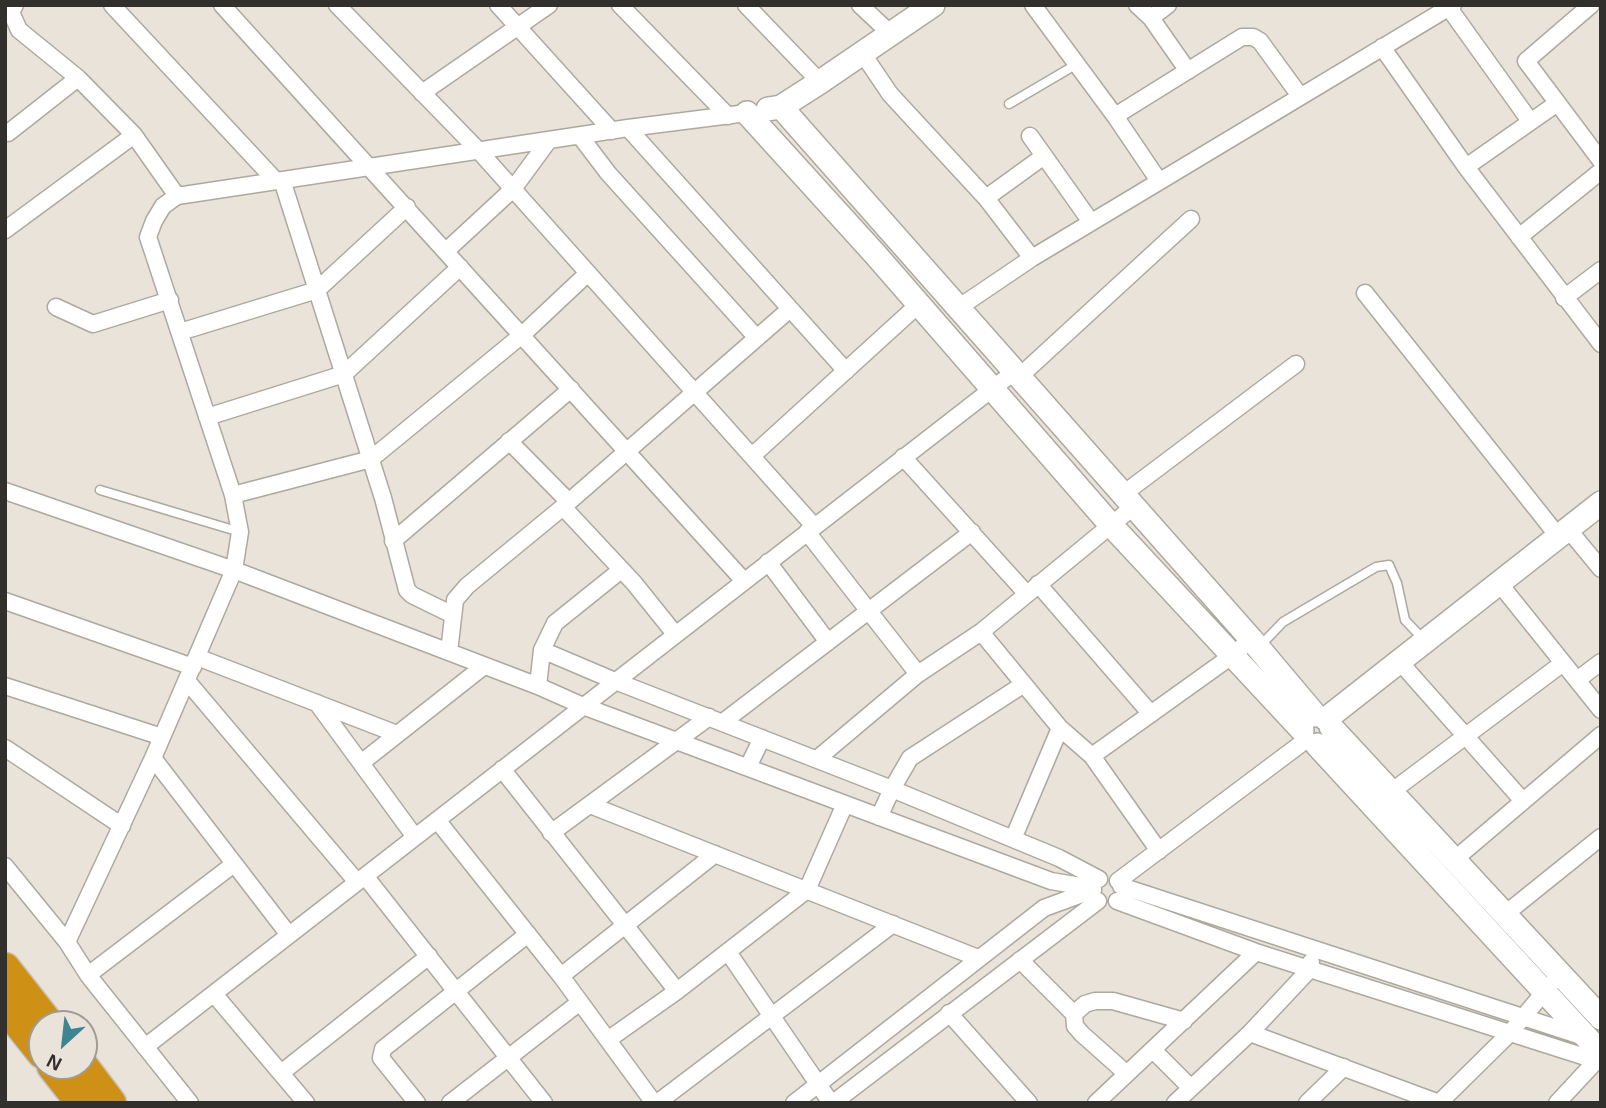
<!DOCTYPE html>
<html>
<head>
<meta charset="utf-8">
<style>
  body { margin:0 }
  #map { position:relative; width:1606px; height:1108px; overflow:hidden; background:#e9e3d9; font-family:Arial,sans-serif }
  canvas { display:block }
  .frame { position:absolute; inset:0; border:7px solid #32302c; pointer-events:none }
  .north { position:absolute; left:28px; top:1010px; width:70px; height:70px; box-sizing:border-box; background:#e9e3d9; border:2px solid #a09b94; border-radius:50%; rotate:207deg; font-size:19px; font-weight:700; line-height:28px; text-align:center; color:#32302c }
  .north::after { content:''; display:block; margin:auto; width:24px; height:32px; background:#3f8491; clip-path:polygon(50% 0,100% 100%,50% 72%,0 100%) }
</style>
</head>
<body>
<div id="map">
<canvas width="1606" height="1108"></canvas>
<div class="frame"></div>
<div class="north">N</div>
</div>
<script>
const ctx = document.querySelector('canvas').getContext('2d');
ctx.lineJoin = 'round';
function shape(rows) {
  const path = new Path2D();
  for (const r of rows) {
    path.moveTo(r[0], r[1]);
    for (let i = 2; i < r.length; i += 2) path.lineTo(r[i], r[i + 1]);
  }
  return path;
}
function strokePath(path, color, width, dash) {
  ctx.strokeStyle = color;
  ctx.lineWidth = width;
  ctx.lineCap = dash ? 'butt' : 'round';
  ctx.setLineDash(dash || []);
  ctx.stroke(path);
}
const lane = shape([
  [1009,104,1077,64],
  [100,490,240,532],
  [1259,647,1283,622,1376,567,1389,565,1397,583,1405,620,1423,639]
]);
const street = shape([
  [15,5,11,12,19,30,78,78,134,135,177,196],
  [112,5,276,181],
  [222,5,744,581],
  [337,5,479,151,814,526],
  [498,5,612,131],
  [620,5,728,116],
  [746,5,820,82],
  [860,5,892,35],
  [1033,5,1115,116,1159,181],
  [1137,5,1151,18,1168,5],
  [1591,5,1526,61,1601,161],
  [1449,8,1530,121],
  [1151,18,1188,71],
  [1382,47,1466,167,1601,344],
  [863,54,890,94,986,198,1044,156],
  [422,93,549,5],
  [1115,116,1242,37,1253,37,1260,41,1300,96],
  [628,128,846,371],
  [8,133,78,78],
  [580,136,608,173,757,338],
  [1030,136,1091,222],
  [1466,167,1556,104],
  [282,180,383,498,407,590,412,595,453,615],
  [986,198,1032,258],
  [5,230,134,135],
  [1519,237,1601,171],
  [446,251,513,189,549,140],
  [1365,293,1558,536],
  [1564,298,1601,270],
  [56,307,93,324,170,300],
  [958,308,1032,258,1453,5],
  [180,332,317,290,407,207],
  [1019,377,1191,219],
  [207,417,344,374,460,267],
  [509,441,569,502],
  [752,456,919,304],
  [903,457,1026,593],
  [5,491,234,570,538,686,583,706,1051,881,1093,888],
  [233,495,371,459,522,335,588,273],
  [1122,495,1296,364],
  [563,507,634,583,675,634],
  [1568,529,1601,569],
  [807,532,918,674],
  [393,541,571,389],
  [768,562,828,642],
  [1499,583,1601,710],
  [1038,584,1151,714],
  [5,601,193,667],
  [981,632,1060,728,1092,756,1159,851],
  [542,650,615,681,892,789,1059,858,1099,879],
  [449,652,455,600,467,586,563,507,790,309],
  [197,657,397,734],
  [1399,661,1523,801],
  [1577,680,1601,662],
  [187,681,357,882],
  [5,686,162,737],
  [538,686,542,650,555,623,621,570],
  [317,703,415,837],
  [723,722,972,532],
  [5,748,122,826],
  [1092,756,1233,655,1251,639],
  [153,758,289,935],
  [817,759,918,674,981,632,1133,507],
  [361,763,484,666],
  [748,767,762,738],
  [502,769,677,991],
  [1391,792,1563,663],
  [590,805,978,958],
  [879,817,892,789,910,758,1024,684],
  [437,820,561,976,654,1103],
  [551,833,709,717],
  [1013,839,1060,728],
  [1454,860,1601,735],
  [5,866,67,942],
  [365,876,544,1103],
  [1118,881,1306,740],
  [1121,886,1584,1037],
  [1117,901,1256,952,1601,1062],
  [1504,915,1601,837],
  [728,952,831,1103],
  [1020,960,1074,1014,1075,1026,1082,1034,1127,1074],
  [88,975,234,864],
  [561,976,715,854],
  [214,994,306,1103],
  [949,1013,1029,1103],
  [1074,1014,1085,1004,1095,1001,1113,1001,1184,1021],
  [1250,1033,1439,1103],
  [609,1039,677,991,807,890,845,804],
  [145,1047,1014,372],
  [1153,1050,1191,1088],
  [281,1073,429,956],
  [190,1103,88,975,67,942,153,758,234,570,240,532,233,495,148,237,154,221,163,206,177,196,628,128,747,113],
  [417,1103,381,1058,383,1049,528,934],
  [450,1103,580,1002],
  [657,1103,893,924],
  [794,1103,1044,908,1093,890],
  [833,1103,1098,901],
  [1096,1103,1256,952],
  [1175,1103,1250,1033,1310,969,1311,962],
  [1307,1103,1344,1067],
  [1439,1103,1510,1033,1550,985],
  [1557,1103,1596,1061]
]);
const secondary = shape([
  [781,107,1251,639,1315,715],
  [768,109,781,107,820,82,933,5],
  [747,113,875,254,1110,524,1302,730],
  [1326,719,1601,503],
  [1331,727,1601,1018],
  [1317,745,1601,1053]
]);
const highway = shape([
  [5,968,49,1024],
  [5,1007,42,1053],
  [52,1066,81,1103],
  [83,1066,111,1103]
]);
strokePath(lane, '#aea99f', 11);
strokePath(street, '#aea99f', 19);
strokePath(secondary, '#aea99f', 26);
strokePath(highway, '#c2c1c0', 33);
strokePath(lane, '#fff', 8);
strokePath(street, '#fff', 16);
strokePath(secondary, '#fff', 23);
strokePath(highway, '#cf9016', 30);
</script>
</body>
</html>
